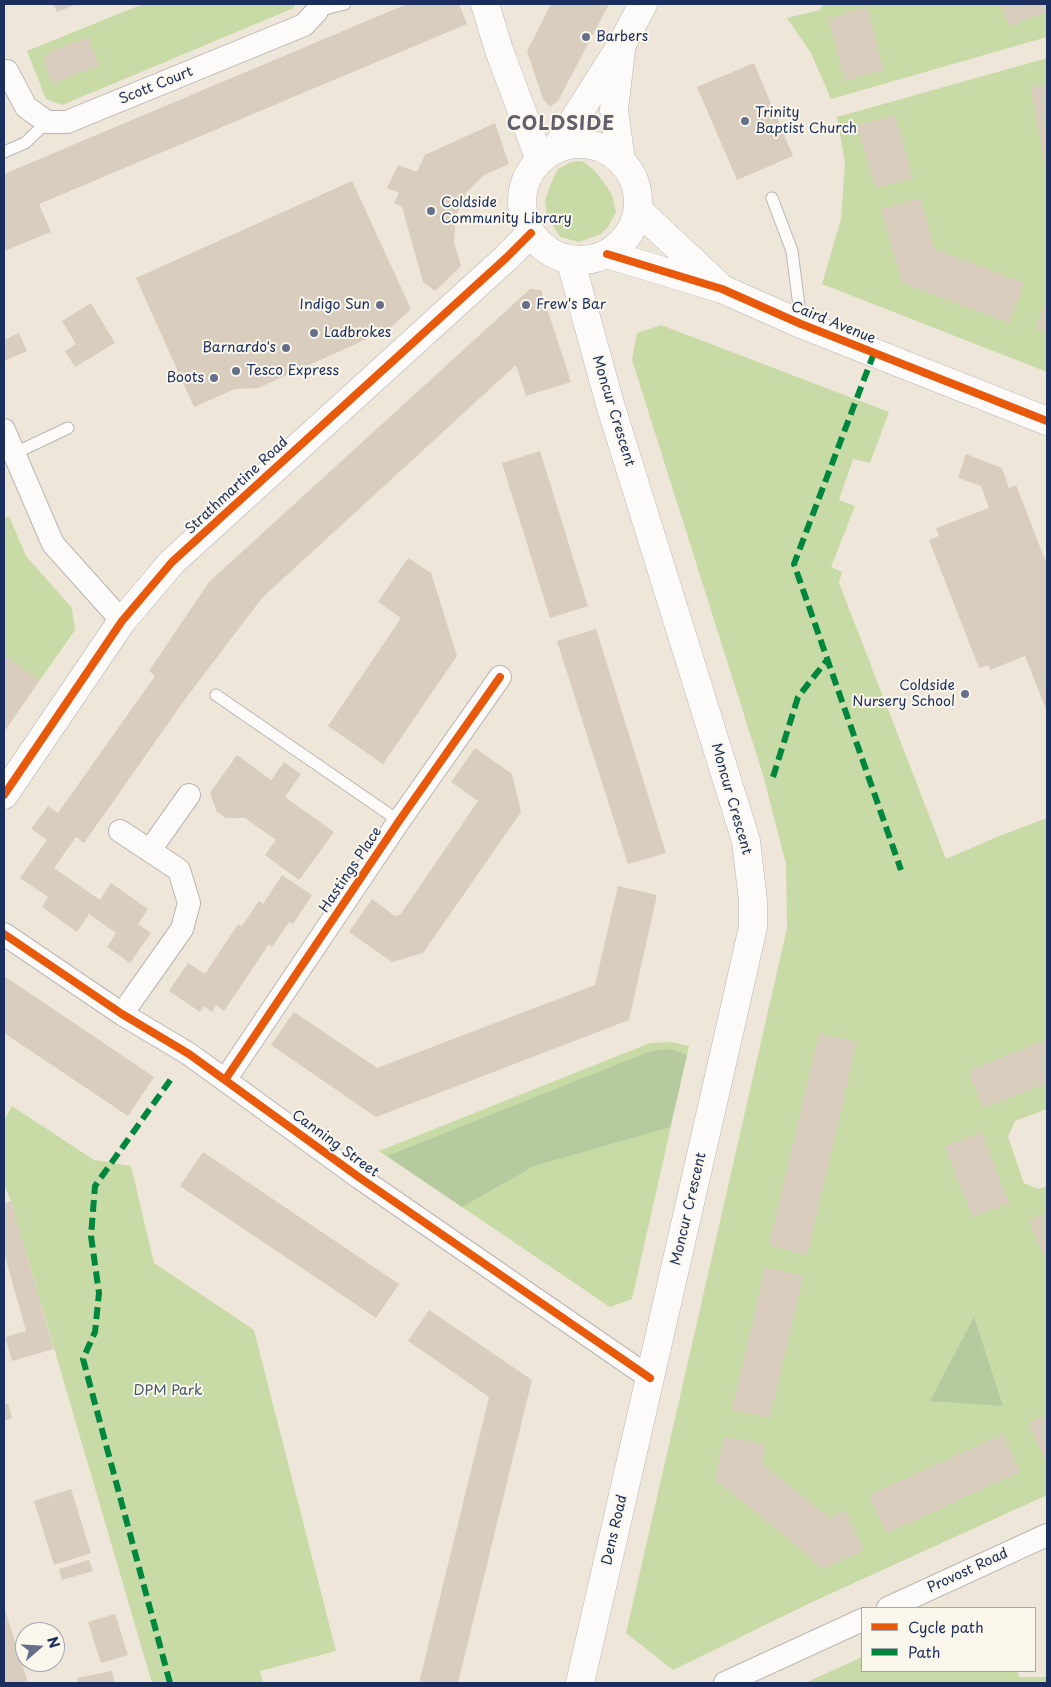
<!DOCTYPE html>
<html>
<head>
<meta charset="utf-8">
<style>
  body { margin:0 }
  #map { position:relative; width:1051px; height:1687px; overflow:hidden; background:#eee6d9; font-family:"Playpen Sans",sans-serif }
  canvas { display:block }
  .frame { position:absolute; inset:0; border:5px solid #1b2f5e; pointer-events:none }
  .legend { position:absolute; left:861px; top:1607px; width:175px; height:65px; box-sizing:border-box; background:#fbf7ec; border:1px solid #a1a7b3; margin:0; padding:6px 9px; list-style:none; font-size:15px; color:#1b2f5e }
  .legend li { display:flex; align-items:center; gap:10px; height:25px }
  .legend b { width:25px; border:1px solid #a1a7b3 }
  .north { position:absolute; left:15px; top:1622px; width:50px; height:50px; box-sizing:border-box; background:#fbf7ec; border:1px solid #a1a7b3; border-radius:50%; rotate:71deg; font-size:14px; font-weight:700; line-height:20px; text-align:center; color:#1b2f5e }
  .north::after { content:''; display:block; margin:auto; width:18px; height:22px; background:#656f89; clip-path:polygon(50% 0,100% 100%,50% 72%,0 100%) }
</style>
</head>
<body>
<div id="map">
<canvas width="1051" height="1687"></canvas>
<div class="frame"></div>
<ul class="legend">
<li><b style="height:6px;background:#e8590c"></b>Cycle path</li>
<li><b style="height:6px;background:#00873e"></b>Path</li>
</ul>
<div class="north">N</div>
</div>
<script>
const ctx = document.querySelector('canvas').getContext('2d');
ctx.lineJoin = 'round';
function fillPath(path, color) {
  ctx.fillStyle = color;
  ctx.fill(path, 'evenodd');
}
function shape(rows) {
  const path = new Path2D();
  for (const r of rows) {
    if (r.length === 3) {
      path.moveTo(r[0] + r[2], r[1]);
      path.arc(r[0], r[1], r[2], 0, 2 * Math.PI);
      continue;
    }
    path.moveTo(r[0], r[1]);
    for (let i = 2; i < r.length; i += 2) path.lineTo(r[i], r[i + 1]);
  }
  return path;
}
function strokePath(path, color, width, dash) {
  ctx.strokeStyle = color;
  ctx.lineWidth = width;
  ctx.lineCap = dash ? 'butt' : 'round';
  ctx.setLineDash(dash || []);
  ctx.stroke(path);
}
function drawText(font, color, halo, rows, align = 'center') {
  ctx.font = font + ' "Playpen Sans",sans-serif';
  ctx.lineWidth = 4;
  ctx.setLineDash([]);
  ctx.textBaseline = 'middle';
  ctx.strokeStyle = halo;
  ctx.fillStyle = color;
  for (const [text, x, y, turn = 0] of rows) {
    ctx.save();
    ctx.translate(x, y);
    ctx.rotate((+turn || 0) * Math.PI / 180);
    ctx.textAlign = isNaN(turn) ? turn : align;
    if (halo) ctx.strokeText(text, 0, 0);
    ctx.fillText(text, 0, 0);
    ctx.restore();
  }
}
fillPath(shape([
  [143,4,295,4,294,8,62,105,46,99,27,51],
  [823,4,1047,4,1047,37,831,99,811,53,787,18,820,10],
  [1047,58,1047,372,822,284,841,219,845,163,837,117],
  [578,161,584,162,595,171,605,184,612,195,616,212,608,227,601,234,579,242,560,237,547,216,545,200,554,176,558,169,569,163],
  [661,325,889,412,870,463,853,459,839,500,855,506,831,567,842,572,839,583,946,859,997,837,1047,818,1047,1109,1015,1121,1008,1137,1024,1183,1038,1189,1047,1186,1047,1495,810,1603,673,1670,626,1633,787,928,786,864,763,775,632,360,637,333],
  [9,516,26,556,72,608,75,630,40,680,5,656,4,658,4,518],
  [671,1042,689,1046,632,1299,610,1307,379,1151,650,1043],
  [12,1106,94,1160,131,1166,154,1263,254,1330,336,1651,260,1671,263,1683,152,1683,11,1201,4,1185,4,1120],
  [862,1657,862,1671,1017,1671,1020,1677,1047,1677,1047,1683,805,1683]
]), '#c8dba7');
fillPath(shape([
  [671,1049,687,1055,670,1127,534,1166,462,1207,387,1156,651,1051],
  [974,1317,1003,1406,930,1401]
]), '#b5ca9e');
fillPath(shape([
  [53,4,77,4,57,12],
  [407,4,459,4,467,24,39,204,51,232,4,251,4,174],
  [551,4,609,4,558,101,550,107,543,99,527,51],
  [1000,4,1043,4,1047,11,1010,27],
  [867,7,884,70,845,81,828,18],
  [88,37,99,65,52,84,44,61,47,53],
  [754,63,793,156,737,180,697,87],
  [1047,84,1047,170,1046,170,1030,87],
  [895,115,913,178,875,188,857,125],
  [495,123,509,164,484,175,466,193,456,216,454,242,461,266,435,291,423,282,402,207,394,203,399,193,387,188,398,165,417,172,425,155],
  [352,181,411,309,389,329,258,388,235,389,194,407,136,278],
  [920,198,935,249,1024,283,1009,323,902,283,881,209],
  [530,289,541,290,571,382,526,396,516,365,262,598,186,698,84,843,76,837,54,868,100,900,111,883,148,909,138,924,151,933,130,963,107,947,116,933,89,914,77,932,42,907,48,897,20,878,47,840,31,829,48,806,58,813,155,676,149,671,209,582],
  [1047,294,1047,332,1036,329],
  [91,303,115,343,75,367,65,351,76,344,62,321],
  [19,333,27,351,4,361,4,340],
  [540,451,588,606,550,618,502,463],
  [966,454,1002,468,1009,488,1016,485,1047,565,1047,712,1025,656,990,670,988,665,979,668,929,540,939,536,936,528,989,508,981,486,958,478],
  [408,558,431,573,457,656,383,764,328,726,401,618,378,602],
  [596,629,666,853,628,864,557,641],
  [5,656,40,680,4,732,4,658],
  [475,748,512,774,521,812,423,953,392,962,349,932,372,899,395,916,400,915,461,826,478,801,451,782],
  [237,755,271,780,284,762,301,774,285,797,334,832,299,880,265,855,276,840,245,818,226,818,217,812,210,793],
  [282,875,312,895,293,924,289,922,272,947,269,944,224,1011,216,1005,212,1012,204,1006,200,1012,169,991,188,963,205,974,238,924,242,926,259,901,263,904],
  [618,886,657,895,629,1020,376,1117,271,1045,294,1012,377,1068,595,985],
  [4,976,154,1077,128,1116,4,1033],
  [819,1033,857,1042,807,1255,769,1245],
  [1047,1039,1047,1083,983,1108,968,1071],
  [982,1132,1009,1203,972,1217,945,1146],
  [203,1152,399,1284,376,1318,180,1186],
  [11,1201,54,1349,12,1361,5,1337,26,1331,4,1253,4,1203],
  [1047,1212,1047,1258,1045,1259,1029,1220],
  [765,1267,803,1276,770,1418,732,1410],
  [429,1310,532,1380,458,1683,419,1683,489,1397,408,1341],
  [8,1403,12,1418,4,1421,4,1405],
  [1047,1414,1047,1464,1028,1423],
  [1003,1434,1020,1472,887,1533,869,1495],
  [724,1437,765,1444,762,1464,829,1517,845,1510,864,1550,823,1569,773,1526,715,1480],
  [71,1489,91,1553,54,1565,34,1501],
  [89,1560,93,1571,62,1580,59,1569],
  [4,1607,28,1683,4,1683],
  [115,1614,128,1655,101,1663,88,1622],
  [112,1671,115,1683,78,1683,77,1678]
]), '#d9cdbe');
const service = shape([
  [317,11,345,4],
  [4,152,25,143,47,122],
  [772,198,792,251,801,322],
  [13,454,68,428],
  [216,695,399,821]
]);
const minor = shape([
  [4,72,7,71,26,107,47,122,67,122,304,25,317,11,318,4],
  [4,430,53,544,122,621],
  [120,831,179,870,189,903,182,929,122,1014],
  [150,850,189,795],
  [4,934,122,1014,189,1054,360,1178,650,1378],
  [225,1080,399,821,500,677],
  [888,1608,1047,1535],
  [725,1683,862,1620]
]);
const tertiary = shape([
  [485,4,499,50,540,160],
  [638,210,717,284],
  [607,254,722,289,801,324,1047,421],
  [4,795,122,621,172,562,506,258,531,233]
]);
const secondary = shape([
  [621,50,614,110,621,161],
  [580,202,58],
  [555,150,622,44,643,4],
  [570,259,610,404,746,841,753,901,753,927,734,1011,580,1683]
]);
strokePath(service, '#b9b6b2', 13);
strokePath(minor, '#b9b6b2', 24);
strokePath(tertiary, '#b9b6b2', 29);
strokePath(secondary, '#b9b6b2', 29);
strokePath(service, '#fcfbf9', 11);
strokePath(minor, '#fcfbf9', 22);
strokePath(tertiary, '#fcfbf9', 28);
strokePath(secondary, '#fcfbf9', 28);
strokePath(shape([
  [874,353,794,564,901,870],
  [773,777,798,697,827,660],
  [170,1683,83,1359,95,1332,99,1293,91,1236,95,1186,171,1079]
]), '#00873e', 6, [12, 6]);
strokePath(shape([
  [607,254,722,289,801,324,1047,421],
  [4,795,122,621,172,562,506,258,531,233],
  [4,934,122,1014,189,1054,360,1178,650,1378],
  [225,1080,399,821,500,677]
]), '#e8590c', 8);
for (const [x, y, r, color] of [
  [586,37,5,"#656f89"],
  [745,121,5,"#656f89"],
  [431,211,5,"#656f89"],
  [380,305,5,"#656f89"],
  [526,305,5,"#656f89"],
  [314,333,5,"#656f89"],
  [286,348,5,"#656f89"],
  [236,371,5,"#656f89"],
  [214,378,5,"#656f89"],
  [965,694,5,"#656f89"]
]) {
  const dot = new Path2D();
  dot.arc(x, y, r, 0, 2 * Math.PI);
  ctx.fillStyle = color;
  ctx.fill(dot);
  strokePath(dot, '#fbf7ec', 2);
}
drawText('14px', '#1b2f5e', '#fbf7ec', [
  ["Barbers",596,37],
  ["Trinity",755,113],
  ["Baptist Church",755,129],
  ["Coldside",441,203],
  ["Community Library",441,219],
  ["Indigo Sun",370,305,"right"],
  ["Frew's Bar",536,305],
  ["Ladbrokes",324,333],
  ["Barnardo's",276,348,"right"],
  ["Tesco Express",246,371],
  ["Boots",204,378,"right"],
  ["Coldside",955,686,"right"],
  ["Nursery School",955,702,"right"]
], 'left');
drawText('14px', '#1b2f5e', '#fbf7ec', [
  ["Scott Court",156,86,-22],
  ["Caird Avenue",833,323,22],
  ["Moncur Crescent",613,411,73],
  ["Strathmartine Road",237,486,-43],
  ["Moncur Crescent",731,799,74],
  ["Hastings Place",351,870,-56],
  ["Canning Street",335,1144,36],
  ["Moncur Crescent",689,1209,-77],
  ["Dens Road",615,1530,-77],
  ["Provost Road",968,1571,-25]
]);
drawText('14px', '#3e5866', '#fbf7ec', [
  ["DPM Park",168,1391]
]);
ctx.letterSpacing = '1px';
drawText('bold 19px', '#615f6e', '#fbf7ec', [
  ["COLDSIDE",561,125]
]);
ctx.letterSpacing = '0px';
</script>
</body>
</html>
